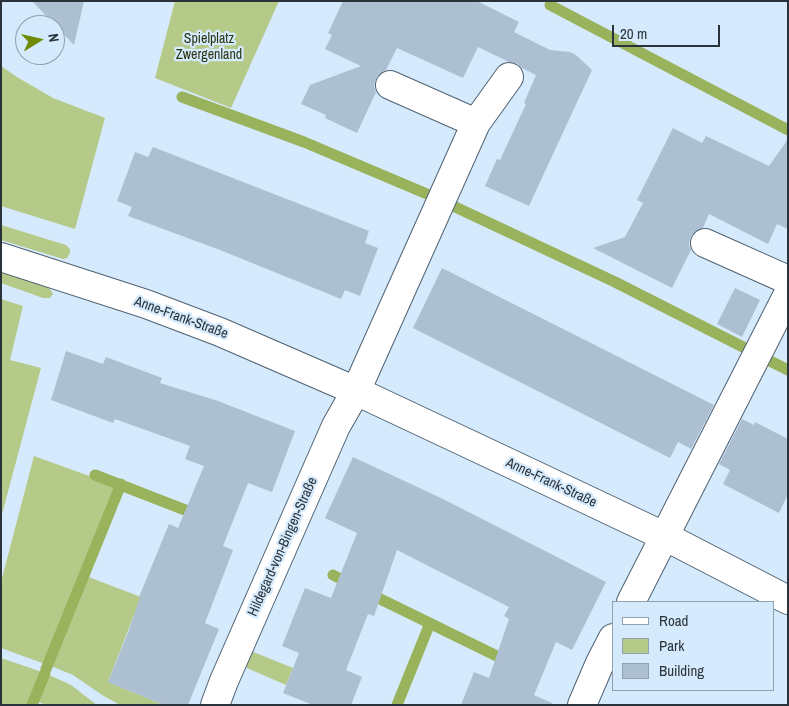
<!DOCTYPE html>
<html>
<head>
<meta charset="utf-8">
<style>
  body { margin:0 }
  #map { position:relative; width:789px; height:706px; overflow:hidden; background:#d5eafc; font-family:"Archivo Narrow",sans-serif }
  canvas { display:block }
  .frame { position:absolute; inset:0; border:2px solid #2b333a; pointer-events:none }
  .legend { position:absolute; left:612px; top:601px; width:162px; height:90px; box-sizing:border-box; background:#d5eafc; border:1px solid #91a1ae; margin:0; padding:6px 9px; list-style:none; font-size:15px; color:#2b333a }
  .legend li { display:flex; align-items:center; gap:10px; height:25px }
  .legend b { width:25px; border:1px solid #91a1ae }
  .north { position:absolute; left:15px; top:15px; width:50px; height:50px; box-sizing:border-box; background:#d5eafc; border:1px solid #91a1ae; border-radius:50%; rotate:81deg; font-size:14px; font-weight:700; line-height:20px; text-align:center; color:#2b333a }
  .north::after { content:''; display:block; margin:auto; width:18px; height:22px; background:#6f8b03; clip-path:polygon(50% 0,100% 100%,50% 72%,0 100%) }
  .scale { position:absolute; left:612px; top:25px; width:108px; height:22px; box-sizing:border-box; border:2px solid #2b333a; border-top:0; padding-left:6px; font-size:15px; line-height:18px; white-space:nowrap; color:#2b333a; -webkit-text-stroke:4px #d5eafc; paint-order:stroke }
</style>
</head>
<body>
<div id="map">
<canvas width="789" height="706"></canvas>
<div class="frame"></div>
<ul class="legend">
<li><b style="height:6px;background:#fff"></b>Road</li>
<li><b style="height:14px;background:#b5ca89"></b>Park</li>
<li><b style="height:14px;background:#acc0d2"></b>Building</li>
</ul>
<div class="north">N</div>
<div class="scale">20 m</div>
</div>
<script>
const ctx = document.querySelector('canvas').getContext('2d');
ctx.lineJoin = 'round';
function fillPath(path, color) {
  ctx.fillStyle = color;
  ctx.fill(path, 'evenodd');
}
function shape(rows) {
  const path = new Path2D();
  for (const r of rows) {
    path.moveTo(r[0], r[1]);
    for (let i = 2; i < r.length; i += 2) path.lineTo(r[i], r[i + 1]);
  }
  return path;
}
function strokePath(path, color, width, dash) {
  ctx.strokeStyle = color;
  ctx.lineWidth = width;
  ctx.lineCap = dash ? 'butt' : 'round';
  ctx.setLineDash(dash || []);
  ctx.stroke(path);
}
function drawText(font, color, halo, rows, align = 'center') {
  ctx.font = font + ' "Archivo Narrow",sans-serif';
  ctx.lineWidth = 4.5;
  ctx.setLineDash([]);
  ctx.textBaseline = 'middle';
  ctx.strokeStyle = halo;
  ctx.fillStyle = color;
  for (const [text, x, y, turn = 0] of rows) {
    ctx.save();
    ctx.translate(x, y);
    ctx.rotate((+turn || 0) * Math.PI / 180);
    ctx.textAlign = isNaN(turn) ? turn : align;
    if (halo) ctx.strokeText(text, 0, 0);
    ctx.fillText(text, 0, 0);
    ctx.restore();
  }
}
fillPath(shape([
  [175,1,279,1,231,108,155,78],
  [1,66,17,77,53,98,105,118,75,229,1,206],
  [1,225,66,245,70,249,70,253,67,258,63,259,1,240],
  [1,272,41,284,50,289,53,294,50,298,43,298,1,283],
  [1,299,23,306,10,360,41,368,1,518],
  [34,456,117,486,45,664,1,648,1,582],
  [86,576,141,597,108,682,164,705,120,705,102,695,73,675,51,666],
  [251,651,293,668,286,685,247,668,247,662],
  [1,658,42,672,29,705,1,705],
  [47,674,71,685,97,705,46,705,36,701]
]), '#b5ca89');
strokePath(shape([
  [550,5,788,130],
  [182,97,304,142,427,194],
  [451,205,615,282,743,347],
  [768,360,788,370],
  [95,475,198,515],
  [333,575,352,585],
  [366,592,509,662],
  [46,669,121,484],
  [32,705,45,673],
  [397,705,430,623]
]), '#99b25c', 11);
fillPath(shape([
  [32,1,84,1,74,45,55,25],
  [343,1,477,1,519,22,514,32,550,50,570,52,576,55,592,70,529,206,485,186,497,159,500,160,526,104,524,103,536,75,520,67,518,64,509,62,478,47,463,78,397,48,386,70,380,73,376,78,374,86,376,92,357,133,325,118,326,115,301,104,310,85,361,66,325,49,332,35,328,33],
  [673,128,702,143,706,136,769,166,788,139,788,229,777,224,768,244,709,214,703,228,695,231,691,236,689,244,691,250,672,288,593,248,625,237,643,203,637,200],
  [153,147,369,231,365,243,378,248,360,296,345,290,341,299,220,250,128,216,132,207,117,201,135,152,148,157],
  [442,268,714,405,691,449,678,442,670,458,413,328],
  [735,288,760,300,742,337,717,324],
  [66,351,103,364,106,357,162,378,160,383,218,401,295,431,272,492,248,483,223,546,233,550,205,623,219,629,188,705,164,705,108,682,129,630,140,597,139,597,169,524,178,528,204,466,185,459,190,446,115,419,113,423,51,400],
  [742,419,754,425,755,422,788,439,788,494,779,513,723,484,730,470,719,464],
  [353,457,441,498,606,582,572,650,556,642,534,695,552,703,552,705,461,705,474,672,489,678,509,619,504,616,509,607,397,550,374,616,368,614,346,670,362,677,351,705,313,705,283,693,299,653,282,646,305,588,331,598,357,533,325,518]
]), '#acc0d2');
const minor = shape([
  [390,85,476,123],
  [705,243,788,280],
  [1,257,146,304,220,332,356,391,522,469,668,538,788,600],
  [631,602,788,294],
  [215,705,224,681,336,426,356,391,476,123,509,77],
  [582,705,600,663,613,638]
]);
strokePath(minor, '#4f6171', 30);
strokePath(minor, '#fff', 28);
drawText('14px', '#2b3511', '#d5eafc', [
  ["Spielplatz",209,39],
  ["Zwergenland",209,55]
]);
drawText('14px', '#2b333a', '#d5eafc', [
  ["Anne-Frank-Straße",181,318,20],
  ["Anne-Frank-Straße",551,483,25],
  ["Hildegard-von-Bingen-Straße",283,547,-66]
]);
</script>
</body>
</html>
